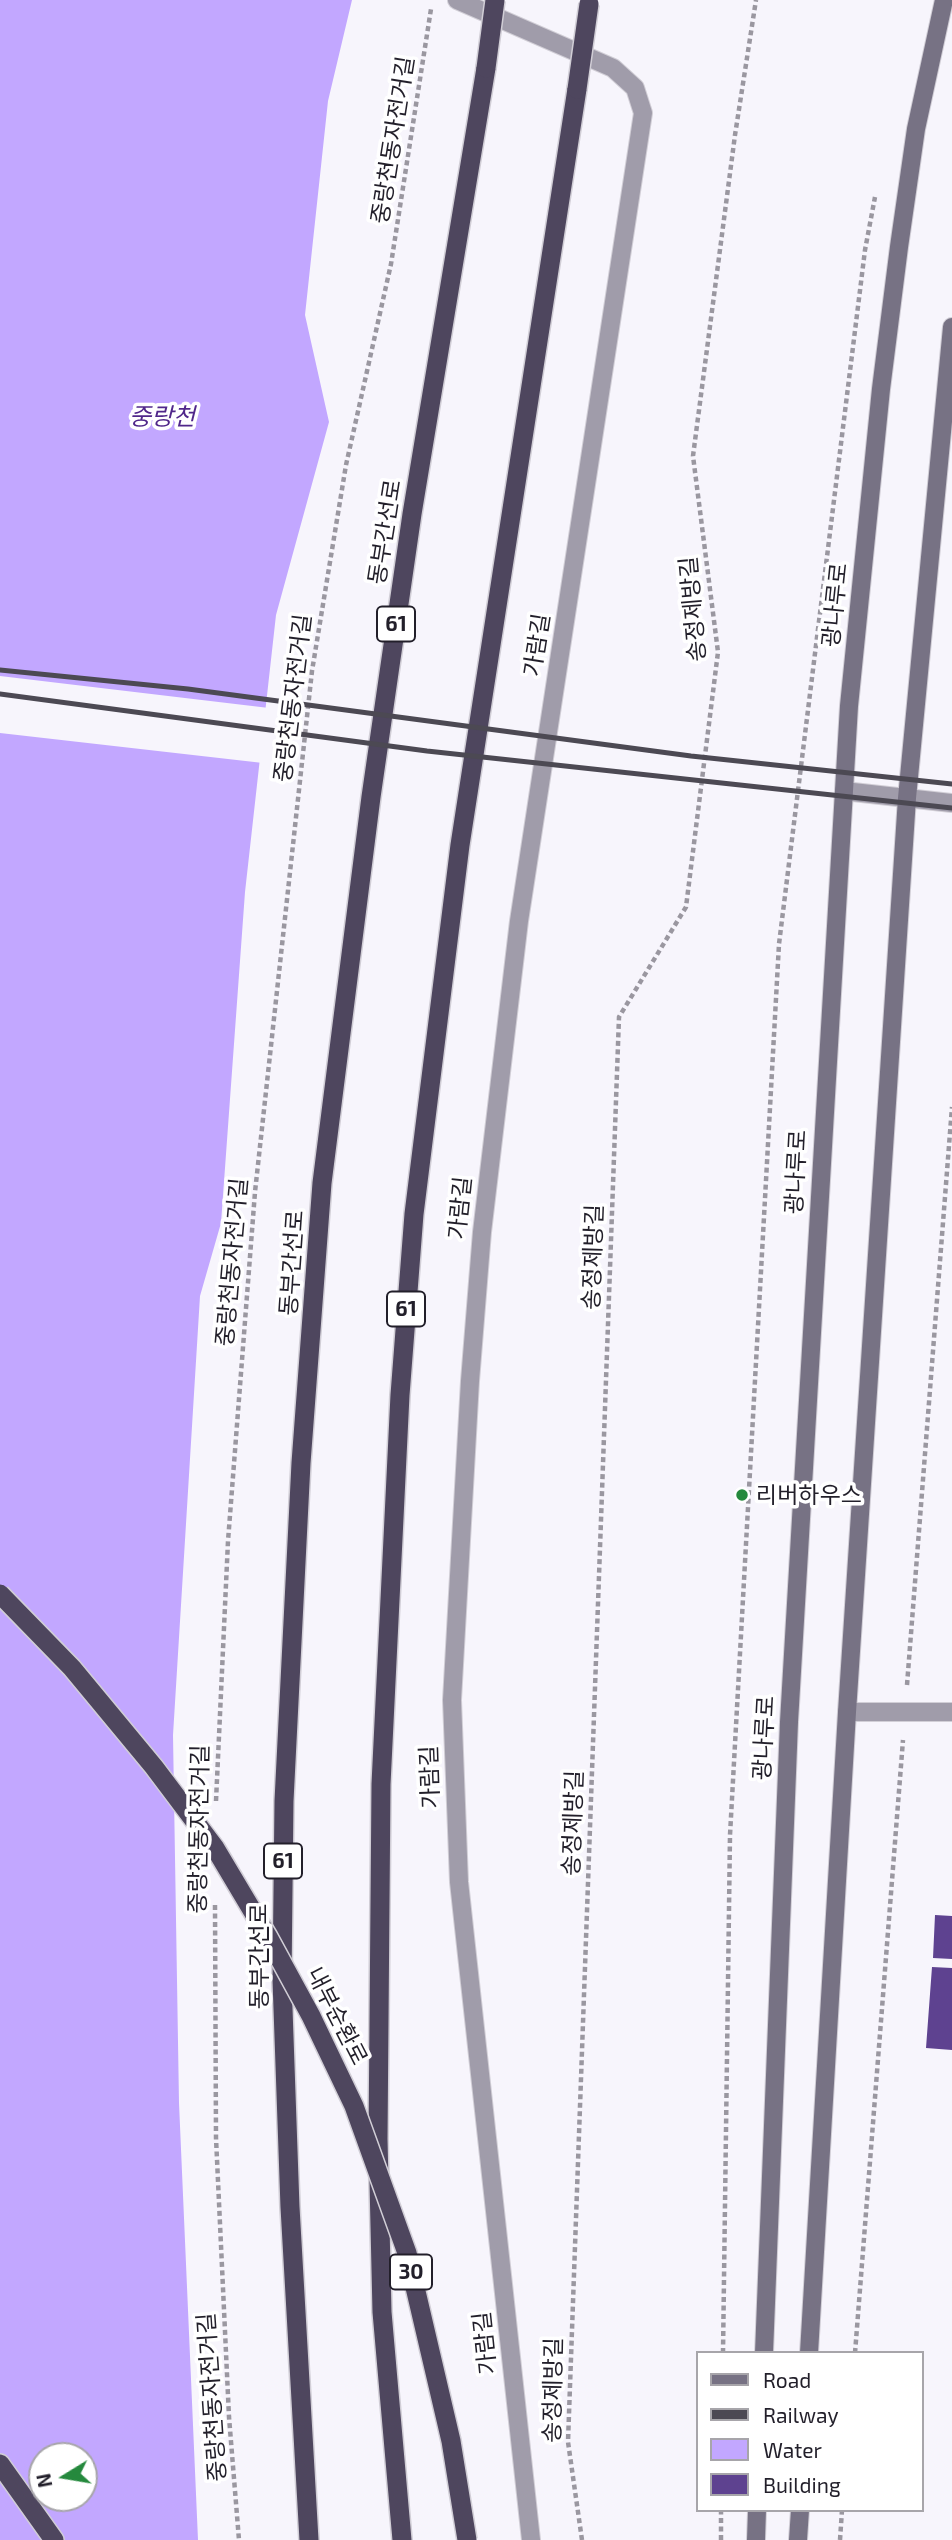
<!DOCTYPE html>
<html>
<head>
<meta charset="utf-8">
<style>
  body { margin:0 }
  #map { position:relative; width:952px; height:2540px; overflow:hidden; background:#f7f5fc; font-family:"Exo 2",sans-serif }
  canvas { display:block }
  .legend { position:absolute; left:696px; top:2351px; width:228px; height:161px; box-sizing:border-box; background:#fff; border:2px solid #a7a5aa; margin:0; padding:9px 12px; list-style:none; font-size:21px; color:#221f2a }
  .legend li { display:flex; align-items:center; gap:14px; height:35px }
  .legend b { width:35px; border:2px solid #a7a5aa }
  .north { position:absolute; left:28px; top:2442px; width:70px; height:70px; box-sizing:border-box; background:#fff; border:2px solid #a7a5aa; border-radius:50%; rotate:259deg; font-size:19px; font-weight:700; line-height:28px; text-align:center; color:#221f2a }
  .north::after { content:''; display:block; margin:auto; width:24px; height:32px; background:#25893d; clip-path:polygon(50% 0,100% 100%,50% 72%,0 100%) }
</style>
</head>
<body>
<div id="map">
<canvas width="952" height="2540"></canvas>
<ul class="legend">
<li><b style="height:9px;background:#777284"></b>Road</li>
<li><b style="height:9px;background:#4c4953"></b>Railway</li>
<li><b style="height:19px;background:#c2a7ff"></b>Water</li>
<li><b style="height:19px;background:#5e4290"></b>Building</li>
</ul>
<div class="north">N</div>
</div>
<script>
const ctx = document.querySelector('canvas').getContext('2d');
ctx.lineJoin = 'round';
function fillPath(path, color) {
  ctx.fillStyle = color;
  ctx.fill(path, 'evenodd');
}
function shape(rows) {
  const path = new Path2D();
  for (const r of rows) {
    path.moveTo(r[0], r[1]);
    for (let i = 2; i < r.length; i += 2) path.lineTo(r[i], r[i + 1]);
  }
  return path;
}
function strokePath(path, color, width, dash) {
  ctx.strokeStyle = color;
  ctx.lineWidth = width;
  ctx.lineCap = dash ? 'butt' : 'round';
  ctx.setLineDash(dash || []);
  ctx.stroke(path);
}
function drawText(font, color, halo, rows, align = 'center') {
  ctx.font = font + ' "Exo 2","Noto Sans KR",sans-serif';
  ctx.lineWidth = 7;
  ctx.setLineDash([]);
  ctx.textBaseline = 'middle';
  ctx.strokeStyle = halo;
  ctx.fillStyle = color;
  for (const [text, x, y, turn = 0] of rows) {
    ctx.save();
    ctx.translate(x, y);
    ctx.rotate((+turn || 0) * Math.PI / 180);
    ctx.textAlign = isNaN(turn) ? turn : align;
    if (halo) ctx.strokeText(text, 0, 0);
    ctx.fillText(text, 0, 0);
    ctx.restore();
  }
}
fillPath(shape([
  [0,0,352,0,328,101,305,315,329,422,276,615,245,892,221,1223,200,1296,173,1735,179,2103,198,2540,0,2540],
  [42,2456,84,2456,84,2498,42,2498]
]), '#c2a7ff');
fillPath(shape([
  [0,676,269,708,263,763,0,733]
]), '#f7f5fc');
fillPath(shape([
  [935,1915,952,1916,952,1959,933,1958],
  [932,1967,952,1968,952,2050,926,2048]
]), '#5e4290');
const minor = shape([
  [847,1712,952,1712]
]);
const tertiary = shape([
  [457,0,613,68,635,88,643,113,519,921,482,1232,470,1381,452,1700,459,1882,531,2540],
  [844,791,952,803]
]);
const secondary = shape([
  [764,2353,789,1722,849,706,881,389,899,247,916,129,944,0],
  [809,2353,847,1712,907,798,952,327],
  [756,2540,757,2510],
  [798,2540,800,2510]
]);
const trunk = shape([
  [0,2464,54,2540],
  [309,2540,290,2207,282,1980,284,1801,301,1463,322,1183,371,797,412,514,486,68],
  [402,2540,382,2312,378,2139,381,1784,400,1395,414,1214,460,845,577,89]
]);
strokePath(minor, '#d1ced6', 20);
strokePath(tertiary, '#d1ced6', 20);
strokePath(secondary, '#d1ced6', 20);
strokePath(trunk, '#d1ced6', 22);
strokePath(shape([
  [907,1685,952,1107],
  [216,1801,228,1541,255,1192,312,671,346,465,391,264,431,9],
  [215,1905,216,2138,229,2417,239,2540],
  [723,2353,730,1835,779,944,865,250,875,197],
  [855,2353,903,1740],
  [582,2540,568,2442,619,1017,686,907,718,652,693,456,735,135,756,0],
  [721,2540,721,2510],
  [840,2540,842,2510]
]), '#9a97a0', 4.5, [5, 3.5]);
strokePath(minor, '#a09caa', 18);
strokePath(tertiary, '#a09caa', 18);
strokePath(secondary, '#777284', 18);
strokePath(trunk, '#4e465e', 19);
strokePath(shape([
  [0,670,188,689,691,756,952,784],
  [0,694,427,751,952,808]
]), '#4c4953', 5);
const trunkBridge = shape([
  [486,68,495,0],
  [577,89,589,4],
  [0,1594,72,1668,154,1767,215,1848,268,1937,311,2016,354,2106,407,2253,451,2441,467,2540]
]);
strokePath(trunkBridge, '#d1ced6', 22, []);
strokePath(trunkBridge, '#4e465e', 19);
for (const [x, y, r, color] of [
  [742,1495,7,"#25893d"]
]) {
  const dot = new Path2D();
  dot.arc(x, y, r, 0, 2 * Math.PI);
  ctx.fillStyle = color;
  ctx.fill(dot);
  strokePath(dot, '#fff', 2.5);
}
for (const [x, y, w] of [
  [396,624,38],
  [406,1309,38],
  [283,1861,38],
  [411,2272,42]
]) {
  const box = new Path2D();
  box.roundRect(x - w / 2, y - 17.5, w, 35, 5);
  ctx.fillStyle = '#fff';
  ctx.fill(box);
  strokePath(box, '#221f2a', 2);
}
drawText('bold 21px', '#221f2a', null, [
  ["61",396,624],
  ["61",406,1309],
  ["61",283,1861],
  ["30",411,2272]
]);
drawText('23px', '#221f2a', '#fff', [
  ["중랑천동자전거길",393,140,-81],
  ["동부간선로",385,532,-81],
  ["광나루로",835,605,-84],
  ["송정제방길",693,609,-95],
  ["가람길",537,645,-81],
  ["중랑천동자전거길",293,698,-83],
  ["광나루로",796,1172,-87],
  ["가람길",460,1208,-84],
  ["송정제방길",593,1257,-88],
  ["중랑천동자전거길",232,1262,-85],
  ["동부간선로",292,1263,-86],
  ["광나루로",764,1738,-87],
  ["가람길",430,1777,-92],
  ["송정제방길",573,1823,-88],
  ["중랑천동자전거길",199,1829,-89],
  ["동부간선로",259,1956,-90],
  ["내부순환로",337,2016,63],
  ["가람길",485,2343,-96],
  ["송정제방길",553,2390,-89],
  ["중랑천동자전거길",212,2397,-94]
]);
drawText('23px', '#221f2a', '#fff', [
  ["리버하우스",756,1495]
], 'left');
drawText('italic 24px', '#50278a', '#fff', [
  ["중랑천",162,417]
]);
</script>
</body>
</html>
